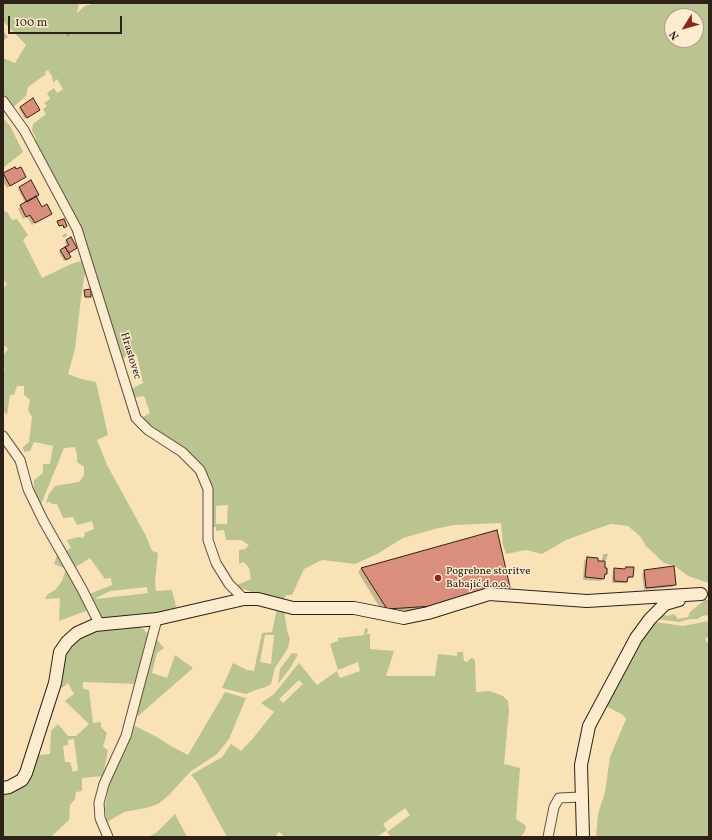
<!DOCTYPE html>
<html>
<head>
<meta charset="utf-8">
<style>
  body { margin:0 }
  #map { position:relative; width:712px; height:840px; overflow:hidden; background:#f9e2b6; font-family:Vollkorn,serif }
  canvas { display:block }
  .frame { position:absolute; inset:0; border:4px solid #2e211b; pointer-events:none }
  .north { position:absolute; left:664px; top:8px; width:40px; height:40px; box-sizing:border-box; background:#fbecd0; border:1px solid #a99b88; border-radius:50%; rotate:233deg; font-size:11px; font-weight:700; line-height:16px; text-align:center; color:#2e211b }
  .north::after { content:''; display:block; margin:auto; width:14px; height:18px; background:#8f2418; clip-path:polygon(50% 0,100% 100%,50% 72%,0 100%) }
  .scale { position:absolute; left:8px; top:16px; width:114px; height:18px; box-sizing:border-box; border:2px solid #2e211b; border-top:0; padding-left:5px; font-size:12px; line-height:14px; white-space:nowrap; color:#2e211b; -webkit-text-stroke:3px #fbecd0; paint-order:stroke }
</style>
</head>
<body>
<div id="map">
<canvas width="712" height="840"></canvas>
<div class="frame"></div>
<div class="north">N</div>
<div class="scale">100 m</div>
</div>
<script>
const ctx = document.querySelector('canvas').getContext('2d');
ctx.lineJoin = 'round';
function fillPath(path, color) {
  ctx.fillStyle = color;
  ctx.fill(path, 'evenodd');
}
function shape(rows) {
  const path = new Path2D();
  for (const r of rows) {
    path.moveTo(r[0], r[1]);
    for (let i = 2; i < r.length; i += 2) path.lineTo(r[i], r[i + 1]);
  }
  return path;
}
function strokePath(path, color, width, dash) {
  ctx.strokeStyle = color;
  ctx.lineWidth = width;
  ctx.lineCap = dash ? 'butt' : 'round';
  ctx.setLineDash(dash || []);
  ctx.stroke(path);
}
function drawText(font, color, halo, rows, align = 'center') {
  ctx.font = font + ' Vollkorn,serif';
  ctx.lineWidth = 3;
  ctx.setLineDash([]);
  ctx.textBaseline = 'middle';
  ctx.strokeStyle = halo;
  ctx.fillStyle = color;
  for (const [text, x, y, turn = 0] of rows) {
    ctx.save();
    ctx.translate(x, y);
    ctx.rotate((+turn || 0) * Math.PI / 180);
    ctx.textAlign = isNaN(turn) ? turn : align;
    if (halo) ctx.strokeText(text, 0, 0);
    ctx.fillText(text, 0, 0);
    ctx.restore();
  }
}
fillPath(shape([
  [3,3,79,3,77,13,86,5,90,5,92,3,709,3,709,583,688,576,675,566,664,563,646,546,640,536,628,526,611,524,596,529,566,540,542,554,526,550,506,554,503,545,501,523,454,525,435,529,403,538,377,554,355,564,322,560,304,569,292,595,286,595,282,603,235,586,251,579,249,568,244,562,239,564,239,550,245,549,249,545,241,540,226,540,224,530,216,531,216,527,211,527,208,479,140,419,150,413,144,396,132,398,129,390,143,383,137,355,130,358,126,356,121,360,96,281,35,144,36,138,32,130,33,124,46,114,43,109,47,106,44,103,50,99,47,93,54,88,57,93,63,89,57,79,53,83,52,76,48,70,45,72,46,74,28,87,26,96,12,108,3,98,3,58,15,63,26,45,3,21],
  [672,16,696,16,696,40,672,40],
  [228,505,227,524,216,524,216,506],
  [3,118,10,126,23,152,3,168],
  [3,211,7,212,12,220,17,219,28,235,23,240,42,278,71,264,85,260,87,262,82,290,75,349,68,374,81,379,96,382,108,435,97,440,107,465,146,536,152,551,158,553,155,581,156,591,172,590,177,610,161,614,105,619,99,615,89,594,112,585,111,578,105,579,90,558,74,568,65,551,71,548,67,540,78,537,83,538,85,536,84,533,94,529,92,521,77,525,73,517,63,518,57,504,52,504,50,502,46,503,49,494,55,486,79,482,84,475,84,467,77,462,77,455,75,447,64,448,40,507,38,506,34,488,34,480,43,473,43,464,50,464,53,446,34,442,30,451,24,452,23,447,29,442,32,417,28,410,30,400,24,395,24,386,17,386,14,395,10,395,7,415,3,410,3,371,5,370,3,366,3,357,8,348,3,345,3,289,7,284,3,280],
  [147,587,148,593,96,599,96,598,110,591],
  [57,555,61,555,91,609,59,621,60,598,45,599,47,595,56,589,62,581,66,569,54,564],
  [706,599,706,603,709,603,709,615,702,616,698,619,690,619,679,622,657,619,663,614,667,616,674,614,678,619,688,617,690,612],
  [277,608,284,610,287,630,290,639,288,648,275,668,271,684,266,687,253,691,246,694,222,688,233,663,247,670,254,671,262,633,272,632],
  [265,635,274,635,271,664,260,662],
  [709,621,709,636,705,639,709,645,709,837,596,837,598,814,605,792,610,757,626,719,623,715,606,706,637,643,655,622,683,626],
  [130,626,140,627,144,630,148,634,137,684,83,682,83,689,89,690,93,723,101,722,101,727,107,733,103,747,108,750,103,776,82,778,82,791,76,792,75,799,70,805,69,820,53,835,53,837,3,837,3,792,13,792,22,787,38,755,50,754,51,731,58,724,68,736,76,736,89,724,65,701,74,694,68,683,62,688,59,684,66,650,72,642,90,631],
  [74,739,78,770,73,772,70,762,65,762,63,746,68,745,68,740],
  [365,628,368,629,367,634,370,634,370,649,394,651,386,676,435,676,438,654,457,656,457,652,463,652,464,661,467,662,471,658,474,659,475,661,476,692,490,691,503,696,508,701,509,710,504,764,520,768,516,819,526,826,525,831,521,837,391,837,387,832,410,815,405,808,383,824,387,830,377,837,285,837,279,832,275,837,227,837,197,782,191,775,222,757,231,744,241,751,254,737,274,712,261,703,274,694,299,663,317,685,337,671,340,678,360,671,358,662,338,670,330,644,338,641,338,638,364,635],
  [299,680,303,684,283,703,279,699],
  [157,640,164,648,157,653,152,673,167,678,175,655,193,668,137,717,141,693,154,644],
  [292,653,298,654,291,667,278,684,280,669],
  [225,692,246,698,229,739,217,754,190,772,169,795,158,804,146,808,124,812,107,822,105,808,109,784,131,736,135,726,155,736,171,746,188,755],
  [175,814,187,837,148,837,156,833]
]), '#bac490');
fillPath(shape([
  [69,31,70,35,67,37,66,33],
  [4,32,8,37,3,41,3,33],
  [20,107,37,111,25,119,19,109],
  [15,168,25,177,7,188,3,182,3,175],
  [30,182,36,197,42,208,51,213,32,225,27,217,23,219,18,209,25,203,18,189],
  [66,233,67,235,64,238,62,236],
  [67,241,76,248,68,253,68,258,64,261,59,252,67,247,65,242],
  [496,531,509,587,505,591,429,610,383,613,358,572,361,569],
  [603,554,608,554,606,560,602,560],
  [587,558,597,562,606,574,601,581,583,580,584,561],
  [626,568,632,576,631,578,627,578,626,582,625,583,612,583,613,571,614,569,624,570],
  [645,571,675,584,672,587,644,590,642,574],
  [706,600,709,600,709,603,706,603]
]), '#0003');
const building = shape([
  [33,98,40,110,27,118,20,107,33,98],
  [15,167,16,169,21,167,26,177,10,186,3,173,15,167],
  [31,180,39,195,27,202,19,187,31,180],
  [36,196,42,207,47,204,52,214,35,223,30,215,26,217,20,205,36,196],
  [64,219,67,226,64,228,63,225,59,226,57,221,64,219],
  [71,237,77,248,69,253,65,247,69,245,66,240,71,237],
  [65,247,71,257,66,260,60,250,65,247],
  [91,289,91,297,85,297,84,290,91,289],
  [497,530,510,587,434,606,387,609,361,568,497,530],
  [587,557,598,558,598,561,605,561,605,568,607,568,607,574,605,574,604,579,585,577,587,557],
  [674,566,676,585,646,588,644,570,674,566],
  [626,567,634,567,633,577,628,577,627,582,614,581,614,568,625,569,626,567]
]);
fillPath(building, '#d98f7b');
strokePath(building, '#2e211b', 1);
const street = shape([
  [3,101,24,130,77,229,136,418,148,430,182,452,200,470,208,489,208,540,216,563,229,584,244,599],
  [3,436,20,460,28,489,43,520,82,589,100,625],
  [108,837,100,818,99,803,104,784,126,736,157,619],
  [548,837,554,807,559,798,581,797]
]);
const secondary = shape([
  [3,788,9,787,22,780,26,773,55,683,60,652,67,642,77,633,95,625,157,619,244,599,258,599,293,608,354,608,404,618,428,613,489,594,587,601,701,594],
  [583,837,581,765,589,726,636,638,650,619,665,604,679,600]
]);
strokePath(street, '#615142', 11);
strokePath(secondary, '#2e211b', 14);
strokePath(street, '#fbecd0', 9);
strokePath(secondary, '#fbecd0', 12);
for (const [x, y, r, color] of [
  [438,578,4,"#8f2418"]
]) {
  const dot = new Path2D();
  dot.arc(x, y, r, 0, 2 * Math.PI);
  ctx.fillStyle = color;
  ctx.fill(dot);
  strokePath(dot, '#fbecd0', 1.5);
}
drawText('11px', '#2e211b', '#fbecd0', [
  ["Hrastovec",130,356,73]
]);
drawText('11px', '#2e211b', '#fbecd0', [
  ["Pogrebne storitve",446,572],
  ["Babajić d.o.o.",446,585]
], 'left');
</script>
</body>
</html>
